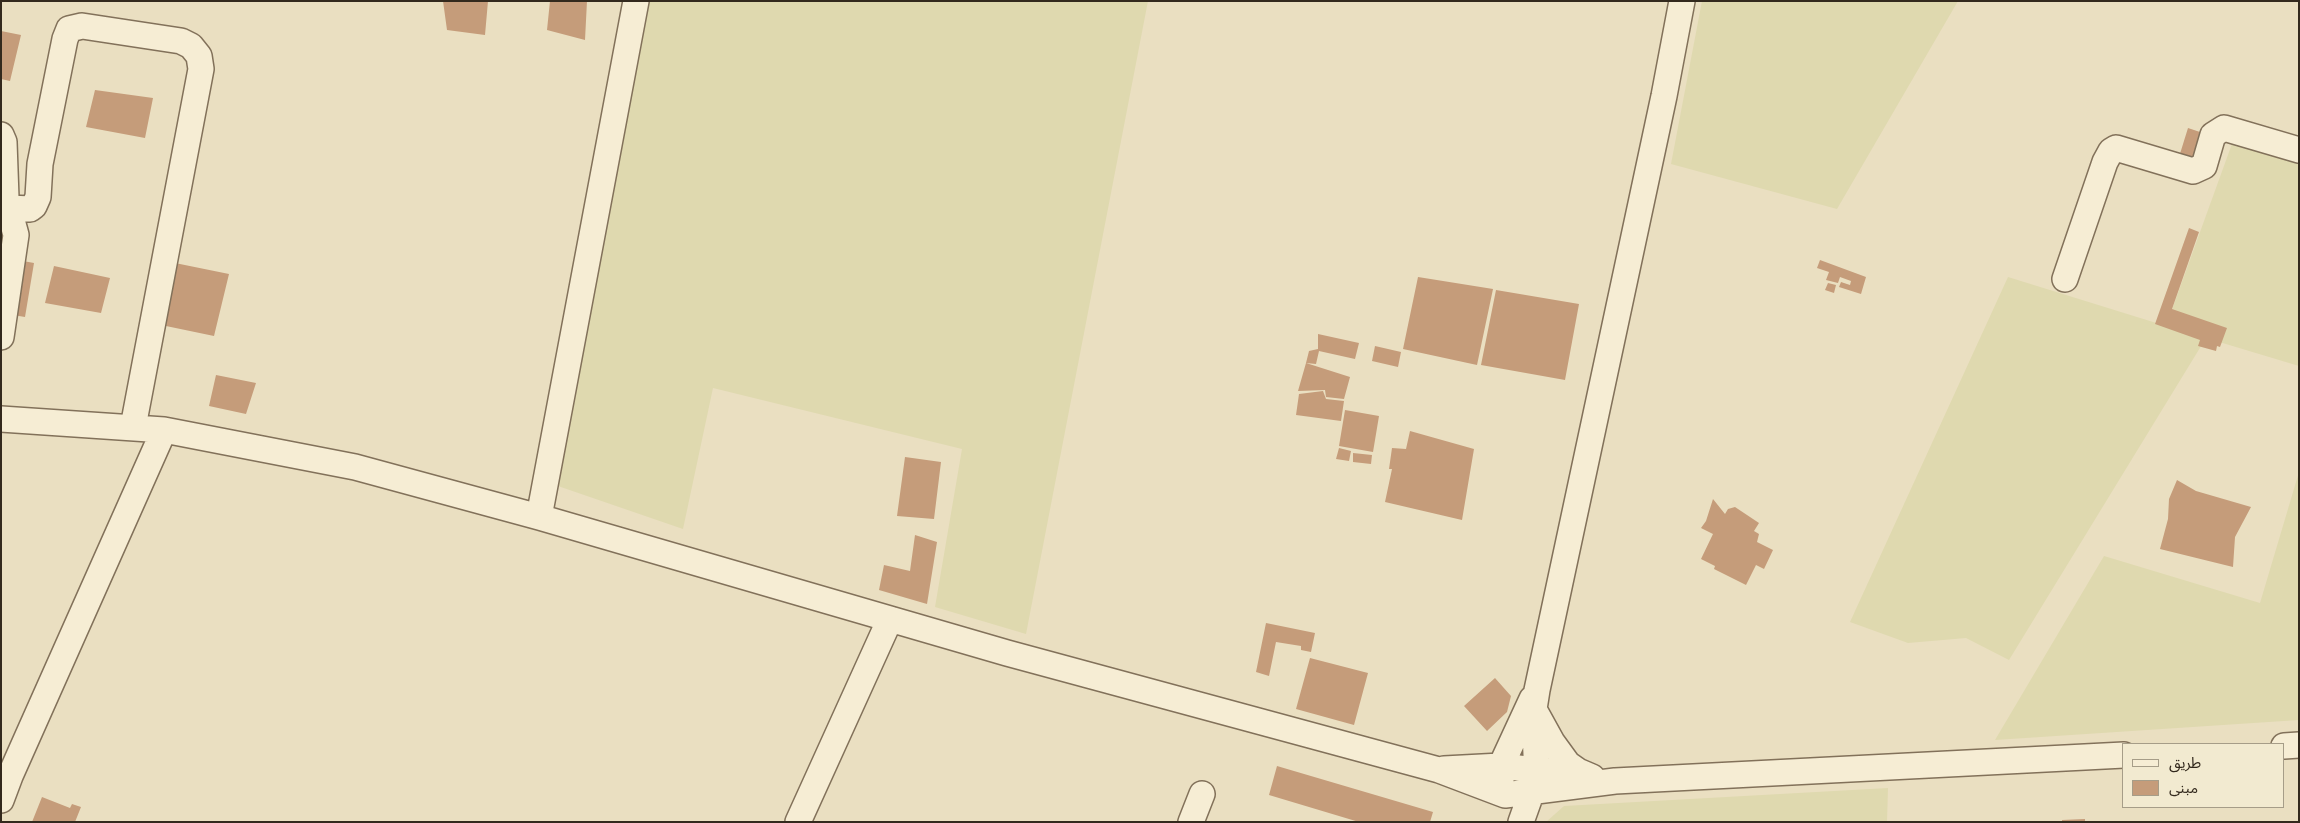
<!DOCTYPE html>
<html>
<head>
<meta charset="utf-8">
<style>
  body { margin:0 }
  #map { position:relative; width:2300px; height:823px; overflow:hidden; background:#eadfc1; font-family:Bitter,"Noto Sans Arabic",serif }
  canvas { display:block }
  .frame { position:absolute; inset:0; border:2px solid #33291d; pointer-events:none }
  .legend { position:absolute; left:2122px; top:743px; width:162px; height:65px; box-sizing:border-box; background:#f2ead0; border:1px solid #a69d88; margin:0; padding:6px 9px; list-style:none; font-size:15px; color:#33291d }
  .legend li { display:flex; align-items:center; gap:10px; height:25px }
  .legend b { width:25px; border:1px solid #a69d88 }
</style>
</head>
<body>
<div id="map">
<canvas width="2300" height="823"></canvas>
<div class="frame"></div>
<ul class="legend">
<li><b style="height:6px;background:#f6edd4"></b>طريق</li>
<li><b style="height:14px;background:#c59c7a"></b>مبنى</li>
</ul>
</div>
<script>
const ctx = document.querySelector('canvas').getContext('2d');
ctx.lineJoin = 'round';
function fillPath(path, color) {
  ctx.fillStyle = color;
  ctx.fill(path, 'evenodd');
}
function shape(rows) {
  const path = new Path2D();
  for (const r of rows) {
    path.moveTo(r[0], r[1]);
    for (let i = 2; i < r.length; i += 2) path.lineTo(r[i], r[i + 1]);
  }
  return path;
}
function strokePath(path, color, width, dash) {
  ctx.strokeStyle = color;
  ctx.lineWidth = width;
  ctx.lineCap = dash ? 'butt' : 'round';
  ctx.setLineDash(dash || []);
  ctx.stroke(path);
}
fillPath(shape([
  [648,1,1148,1,1026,634,935,607,962,449,713,388,683,529,555,485],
  [1702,1,1958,1,1837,209,1671,164],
  [2233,141,2299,160,2299,366,2206,338,2009,660,1966,638,1908,643,1850,622,2008,277,2166,326],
  [2299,472,2299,720,1995,740,2104,556,2260,603],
  [1888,788,1887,822,1546,822,1564,806]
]), '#dfd9af');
fillPath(shape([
  [443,1,488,1,485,35,447,30],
  [550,1,587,1,585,40,547,30],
  [1,31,21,35,10,81,1,79],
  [95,90,153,98,145,138,86,127],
  [2188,128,2203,133,2193,161,2179,157],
  [2189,228,2199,232,2172,309,2227,328,2220,347,2217,346,2216,351,2198,346,2200,340,2155,324],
  [12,259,34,263,25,317,7,314],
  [1820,260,1866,277,1861,294,1839,287,1841,282,1850,285,1851,281,1840,277,1838,283,1826,280,1829,272,1817,268],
  [175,263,229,274,214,336,166,326],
  [54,266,110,278,101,313,45,303],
  [1418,277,1493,289,1477,365,1403,349],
  [1828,283,1836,285,1834,293,1825,290],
  [1496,290,1579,304,1565,380,1481,365],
  [1318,334,1359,343,1355,359,1319,351,1316,364,1306,363,1309,351,1318,349],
  [1375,346,1401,352,1398,367,1372,361],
  [1306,363,1350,377,1344,399,1326,397,1325,390,1298,391],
  [216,375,256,383,246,414,209,406],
  [1323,391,1326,399,1344,401,1341,421,1296,415,1299,394],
  [1345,410,1379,416,1373,452,1339,446],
  [1410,431,1474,449,1462,520,1385,502,1392,469,1389,469,1392,448,1406,449],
  [1339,448,1351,451,1349,461,1336,459],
  [1353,453,1372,455,1371,464,1353,462],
  [905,457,941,462,934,519,897,516],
  [2177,480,2196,491,2251,507,2235,537,2233,567,2160,549,2168,519,2169,499],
  [1713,499,1725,514,1728,509,1735,507,1759,523,1754,531,1759,534,1757,542,1773,550,1764,569,1756,565,1746,585,1714,569,1715,566,1701,559,1713,534,1701,528,1706,521],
  [915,535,937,542,927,604,879,590,884,565,910,571],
  [1266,623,1315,633,1311,652,1301,650,1301,646,1276,642,1269,676,1256,672],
  [1310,658,1368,673,1354,725,1296,709],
  [1495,678,1511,696,1507,712,1487,731,1464,706],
  [1277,766,1433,812,1430,822,1359,822,1269,795],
  [42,797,70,808,72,804,81,807,75,822,32,822],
  [2085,819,2085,822,2062,822,2062,820]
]), '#c59c7a');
const minor = shape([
  [1,135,4,142,6,198,16,235,1,337],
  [10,208,30,209,34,206,38,197,40,164,65,39,69,29,82,26,181,41,191,46,199,56,201,69,133,427],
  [2065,279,2105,162,2111,151,2116,148,2193,171,2204,166,2213,135,2224,128,2299,150],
  [1,419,164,430,355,467,539,517,1007,653,1439,770,1505,795,1615,781,2124,755],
  [539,517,636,1],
  [1536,713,1552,742,1568,764,1578,771,1592,777],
  [2284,746,2299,745],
  [1444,769,1501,766,1553,772],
  [1501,780,1501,766,1532,699],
  [1,800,10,776,164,430],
  [798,822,890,619],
  [1191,822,1202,794],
  [1521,822,1537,777,1534,709,1537,690,1664,96,1682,1]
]);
strokePath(minor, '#82715a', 28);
strokePath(minor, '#f6edd4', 25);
</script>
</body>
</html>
